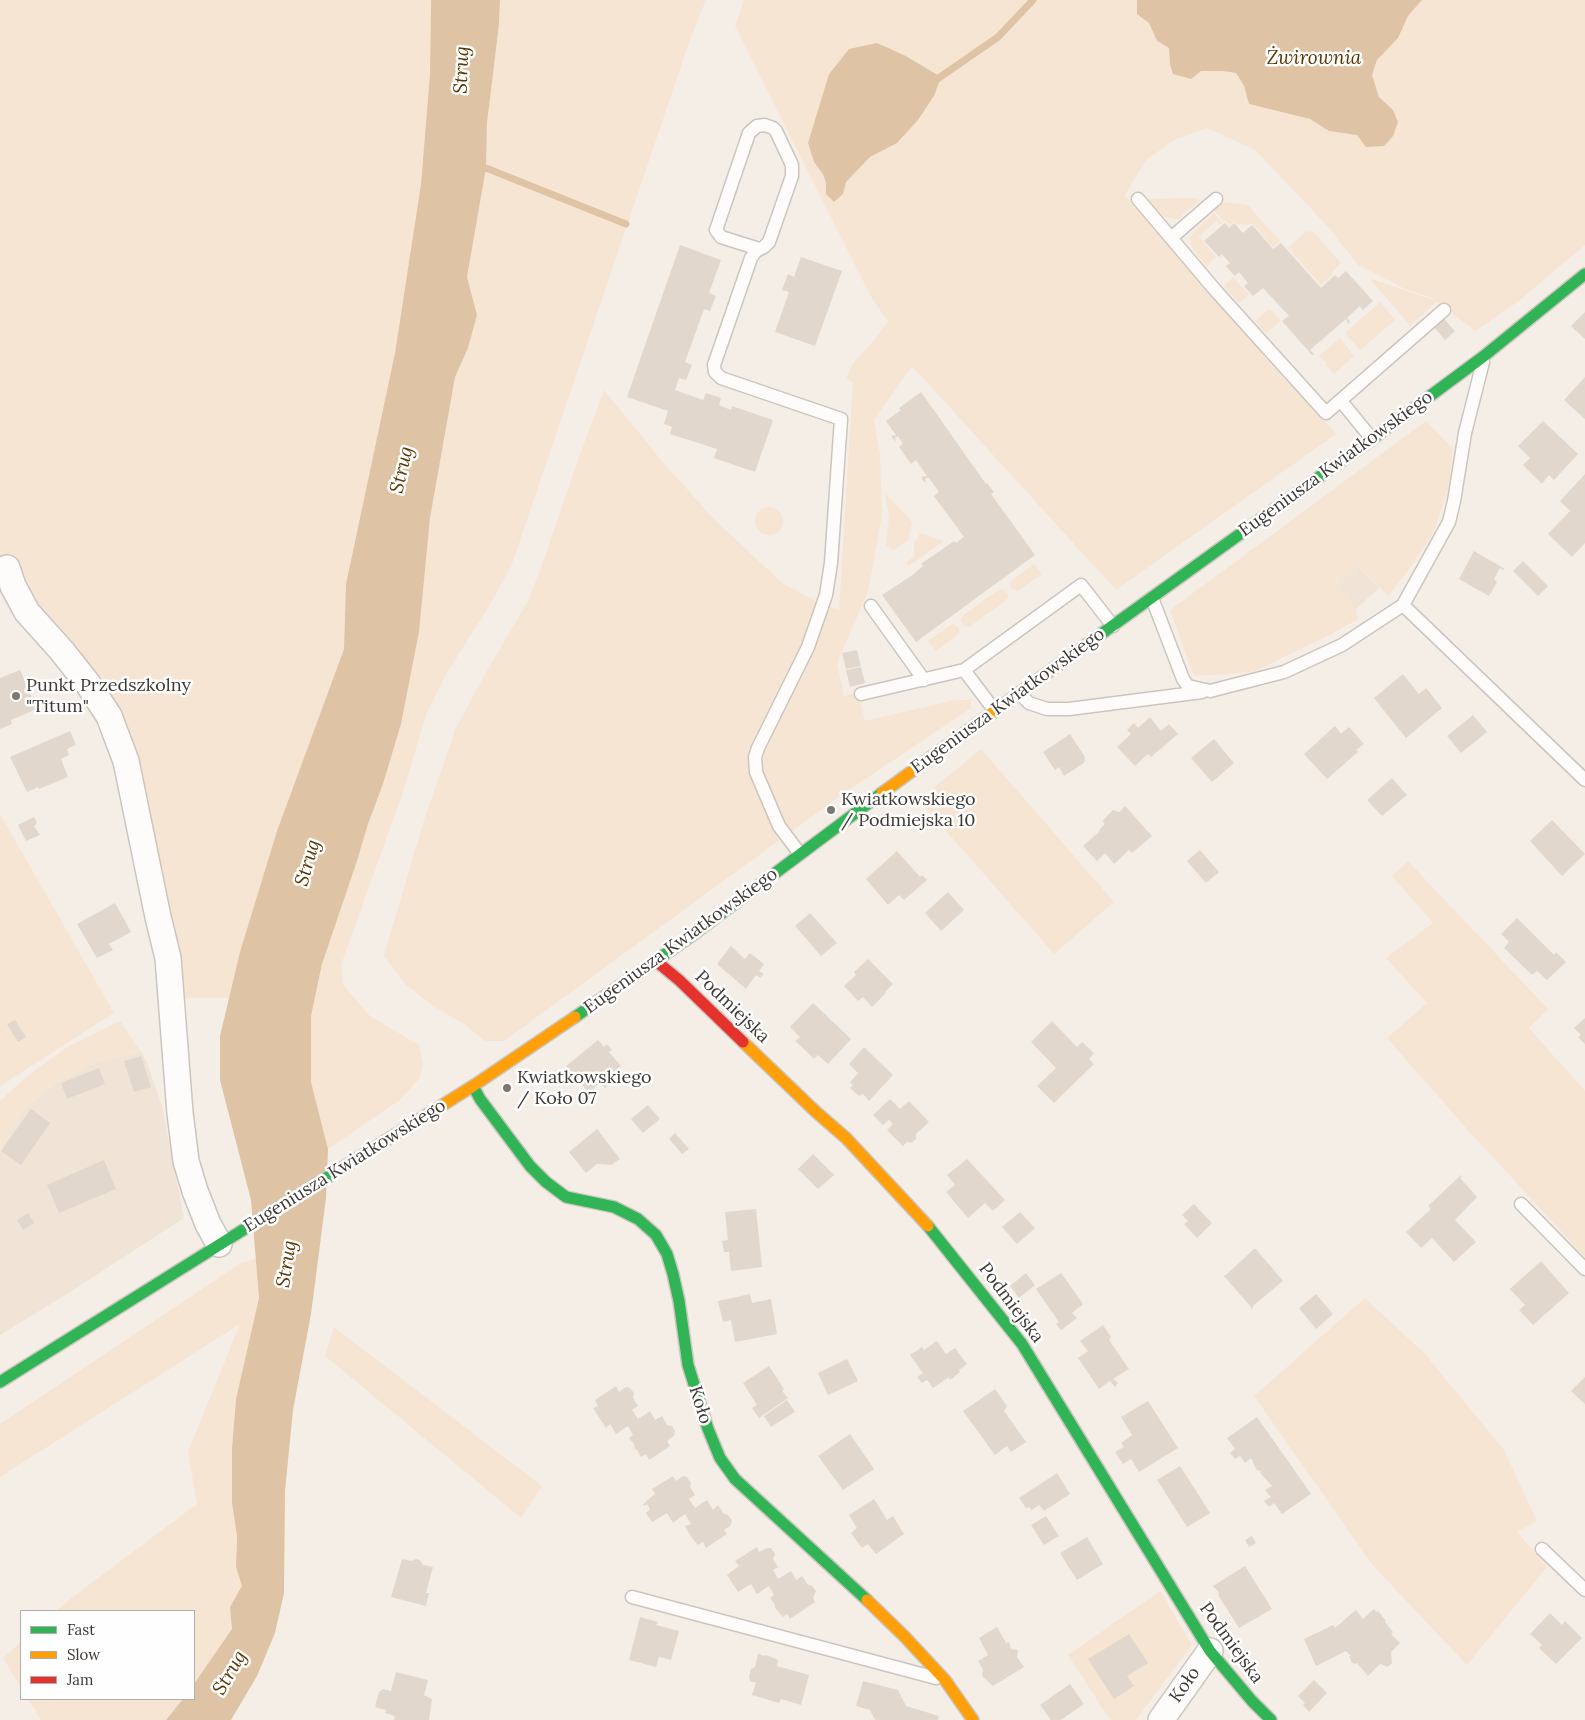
<!DOCTYPE html>
<html>
<head>
<meta charset="utf-8">
<style>
  body { margin:0 }
  #map { position:relative; width:1585px; height:1720px; overflow:hidden; background:#f5eee7; font-family:Lora,serif }
  canvas { display:block }
  .legend { position:absolute; left:20px; top:1610px; width:175px; height:90px; box-sizing:border-box; background:#fefefe; border:1px solid #b1afad; margin:0; padding:6px 9px; list-style:none; font-size:15px; color:#3e3934 }
  .legend li { display:flex; align-items:center; gap:10px; height:25px }
  .legend b { width:25px; border:1px solid #b1afad }
</style>
</head>
<body>
<div id="map">
<canvas width="1585" height="1720"></canvas>
<ul class="legend">
<li><b style="height:6px;background:#30b455"></b>Fast</li>
<li><b style="height:6px;background:#ff9f0a"></b>Slow</li>
<li><b style="height:6px;background:#e5322d"></b>Jam</li>
</ul>
</div>
<script>
const ctx = document.querySelector('canvas').getContext('2d');
ctx.lineJoin = 'round';
function fillPath(path, color) {
  ctx.fillStyle = color;
  ctx.fill(path, 'evenodd');
}
function shape(rows) {
  const path = new Path2D();
  for (const r of rows) {
    if (r.length === 3) {
      path.moveTo(r[0] + r[2], r[1]);
      path.arc(r[0], r[1], r[2], 0, 2 * Math.PI);
      continue;
    }
    path.moveTo(r[0], r[1]);
    for (let i = 2; i < r.length; i += 2) path.lineTo(r[i], r[i + 1]);
  }
  return path;
}
function strokePath(path, color, width, dash) {
  ctx.strokeStyle = color;
  ctx.lineWidth = width;
  ctx.lineCap = dash ? 'butt' : 'round';
  ctx.setLineDash(dash || []);
  ctx.stroke(path);
}
function drawText(font, color, halo, rows, align = 'center') {
  ctx.font = font + ' Lora,serif';
  ctx.lineWidth = 5;
  ctx.setLineDash([]);
  ctx.textBaseline = 'middle';
  ctx.strokeStyle = halo;
  ctx.fillStyle = color;
  for (const [text, x, y, turn = 0] of rows) {
    ctx.save();
    ctx.translate(x, y);
    ctx.rotate((+turn || 0) * Math.PI / 180);
    ctx.textAlign = isNaN(turn) ? turn : align;
    if (halo) ctx.strokeText(text, 0, 0);
    ctx.fillText(text, 0, 0);
    ctx.restore();
  }
}
fillPath(shape([
  [1358,566,1379,588,1356,609,1335,587],
  [141,1052,146,1060,162,1106,184,1218,67,1294,0,1335,0,1152,23,1109,55,1084,95,1063]
]), '#f0e4d6');
fillPath(shape([
  [0,0,431,0,430,74,421,184,395,353,346,584,344,649,277,831,240,952,229,998,179,998,122,773,92,706,79,686,0,592],
  [500,0,706,0,691,37,511,567,488,608,447,673,426,715,403,792,341,965,344,986,370,1016,419,1045,423,1065,419,1079,400,1100,328,1149,311,1082,311,1016,322,964,357,861,368,824,383,784,401,724,419,632,430,518,455,377,468,348,477,315,467,277,486,168,487,123,499,24],
  [744,0,1137,0,1142,16,1149,23,1157,41,1169,48,1170,64,1201,71,1223,71,1236,73,1244,86,1249,104,1310,119,1329,131,1357,135,1393,110,1379,97,1372,75,1377,60,1398,38,1408,16,1422,0,1585,0,1585,245,1519,301,1475,331,1432,298,1403,288,1358,265,1330,229,1255,150,1207,128,1176,139,1146,160,1125,195,1272,365,1336,434,1116,590,912,366,874,420,880,454,882,515,868,592,837,663,844,696,858,693,865,721,955,700,967,700,971,698,971,708,840,796,504,1041,485,1041,464,1024,433,1006,405,984,384,955,425,817,456,728,485,674,528,601,542,565,579,457,604,390,667,467,714,519,782,583,814,600,839,610,853,382,846,379,853,363,874,340,888,321,871,297,735,26],
  [849,49,906,56,940,77,934,96,918,120,897,143,870,157,846,182,843,194,834,202,827,194,826,184,823,174,814,162,808,143,829,74],
  [1192,198,1200,200,1178,219,1175,219,1163,216,1147,199],
  [1223,202,1248,205,1280,241,1273,247,1252,223,1249,225,1237,224,1234,221,1230,225,1225,220,1224,222,1214,210],
  [1214,213,1222,223,1220,225,1216,221,1199,237,1216,257,1206,266,1193,249,1190,243,1191,236,1194,231],
  [1307,231,1314,232,1341,263,1332,272,1333,274,1321,285,1288,248],
  [1233,277,1249,294,1239,303,1224,286],
  [1372,279,1434,300,1436,302,1410,326,1371,280],
  [1380,302,1395,320,1360,350,1345,333],
  [1269,309,1271,311,1272,311,1281,321,1266,333,1255,321],
  [1340,338,1354,356,1334,374,1326,365,1327,363,1319,356],
  [1426,421,1453,449,1448,490,1433,534,1407,572,1388,596,1358,566,1336,587,1356,609,1358,619,1330,635,1255,671,1230,674,1194,676,1170,610],
  [885,493,912,522,908,540,894,550,886,545,889,517],
  [769,521,14],
  [920,533,944,541,909,566,906,563,914,556,914,543],
  [1034,564,1042,574,1018,591,1013,590,1010,586,1011,581],
  [1000,589,1005,590,1008,595,1008,599,969,627,965,626,961,621,962,616],
  [952,624,956,625,959,629,959,634,936,651,928,641],
  [981,749,1114,902,1054,954,919,800],
  [0,814,114,1013,0,1086],
  [1408,861,1548,1009,1529,1028,1585,1091,1585,1257,1474,1137,1387,1038,1427,1003,1386,958,1433,923,1392,876],
  [120,1021,141,1052,95,1063,55,1084,23,1109,0,1152,0,1101,27,1076,69,1046],
  [256,1258,259,1298,236,1399,232,1448,232,1503,237,1536,236,1566,242,1586,230,1607,232,1629,194,1684,194,1611,56,1611,74,1596,197,1504,188,1452,240,1324,0,1477,0,1424,239,1264],
  [1365,1298,1425,1354,1504,1450,1537,1521,1517,1532,1547,1567,1467,1665,1374,1567,1254,1396],
  [334,1327,542,1486,521,1518,325,1356],
  [1160,1591,1192,1645,1136,1720,1110,1720,1068,1655],
  [21,1642,21,1688,3,1658],
  [28,1699,183,1699,166,1720,41,1720]
]), '#f6e5d2');
fillPath(shape([
  [431,0,500,0,499,24,487,123,486,168,467,277,477,315,468,348,455,377,430,518,419,632,401,724,383,784,368,824,357,861,322,964,311,1016,311,1082,328,1149,326,1198,311,1314,293,1410,285,1491,284,1593,275,1633,257,1676,231,1720,166,1720,183,1699,194,1699,194,1684,232,1629,230,1607,242,1586,236,1567,237,1536,232,1503,232,1448,236,1399,259,1298,251,1200,220,1080,220,1036,240,952,277,831,344,649,346,584,395,353,421,184,430,74],
  [1137,0,1422,0,1408,16,1398,38,1377,60,1372,75,1379,97,1393,110,1398,122,1393,136,1384,146,1366,147,1357,135,1329,131,1310,119,1249,104,1244,86,1236,73,1223,71,1201,71,1191,79,1173,74,1170,64,1169,48,1157,41,1149,23,1137,14],
  [877,43,906,56,941,77,934,96,918,120,897,143,870,157,846,182,843,194,834,202,826,194,826,183,823,174,814,162,808,143,829,74,849,49]
]), '#dec3a4');
strokePath(shape([
  [933,82,998,37,1033,0],
  [486,168,626,224]
]), '#dec3a4', 7);
fillPath(shape([
  [1225,223,1229,228,1234,223,1243,233,1252,225,1273,249,1281,243,1321,288,1335,275,1338,278,1346,271,1373,301,1363,310,1360,306,1347,318,1350,322,1348,324,1346,319,1310,350,1314,354,1312,355,1282,321,1289,316,1263,288,1253,296,1244,286,1248,283,1239,272,1235,276,1226,266,1230,263,1222,254,1219,257,1204,241],
  [680,245,721,260,709,293,716,296,710,311,704,309,685,362,692,365,686,380,679,378,675,390,703,400,706,393,721,398,719,405,731,410,732,406,773,420,755,472,714,458,717,449,670,434,672,427,664,424,668,411,627,397],
  [801,257,842,271,815,346,775,332,789,292,782,290,788,274,794,277],
  [1585,312,1585,339,1571,326],
  [1444,319,1455,331,1445,340,1434,327],
  [1585,377,1585,419,1564,400],
  [921,392,986,484,987,483,994,492,991,494,1035,555,916,642,882,595,914,574,923,566,921,564,954,541,956,543,964,537,934,496,939,492,928,477,925,479,926,481,924,482,921,477,927,476,916,460,911,464,899,447,903,444,898,436,895,438,896,442,891,436,896,435,886,421,901,410,899,408],
  [1543,421,1578,454,1554,480,1549,475,1542,484,1523,465,1530,458,1518,446],
  [1585,474,1585,543,1572,557,1548,534,1570,511,1560,501],
  [1474,551,1505,569,1503,570,1500,568,1494,579,1497,582,1489,596,1459,579],
  [1523,561,1548,586,1538,596,1513,571],
  [857,650,861,666,846,669,842,653],
  [861,667,865,683,850,687,846,670],
  [20,670,37,709,11,720,12,724,0,729,0,678],
  [1403,674,1419,694,1426,688,1442,708,1406,738,1374,698],
  [1473,715,1487,732,1461,753,1447,736],
  [1150,717,1161,731,1169,724,1178,734,1151,757,1148,754,1135,766,1117,747,1131,734,1127,730,1134,723,1138,728],
  [1335,726,1341,734,1349,727,1364,744,1356,750,1358,752,1327,779,1304,754],
  [70,731,76,745,67,749,69,755,61,759,68,777,39,789,38,787,27,792,10,757],
  [1070,734,1085,757,1084,763,1064,776,1059,767,1055,770,1043,752],
  [1214,739,1234,763,1212,782,1191,758],
  [1392,778,1407,795,1382,816,1367,800],
  [1125,806,1152,836,1132,853,1129,850,1114,864,1105,853,1097,861,1083,846,1100,831,1099,830,1105,824,1103,822,1104,819,1113,810,1119,812],
  [34,817,37,823,34,826,40,835,26,841,18,825],
  [1552,820,1585,854,1562,876,1530,841],
  [1200,850,1219,872,1206,883,1187,861],
  [897,851,920,877,922,875,927,880,904,900,899,895,888,905,866,879],
  [948,892,964,910,941,931,925,913],
  [115,903,131,932,109,944,113,950,97,958,77,924],
  [810,913,837,943,821,956,795,926],
  [1517,918,1554,955,1556,952,1566,962,1547,980,1537,971,1532,975,1504,948,1509,942,1501,934],
  [731,946,745,959,750,953,764,964,759,971,764,974,760,978,756,975,746,989,717,964],
  [868,959,893,984,885,992,886,993,872,1007,863,997,858,1001,844,986,856,975,854,972],
  [813,1003,851,1039,828,1064,818,1055,814,1059,805,1050,795,1041,800,1037,790,1027],
  [1585,1018,1585,1044,1578,1037,1581,1035,1574,1028],
  [15,1020,26,1037,18,1042,7,1024],
  [1052,1021,1077,1047,1082,1042,1094,1053,1089,1059,1094,1064,1054,1103,1037,1086,1056,1068,1031,1042],
  [598,1040,604,1047,607,1044,612,1050,609,1052,621,1066,609,1076,613,1081,605,1088,600,1082,589,1093,566,1066],
  [864,1047,893,1075,869,1101,863,1094,859,1096,850,1088,853,1085,850,1082,858,1073,849,1064],
  [141,1056,151,1087,134,1092,124,1061],
  [99,1068,105,1084,67,1099,61,1083],
  [890,1099,900,1109,909,1101,929,1122,916,1134,916,1139,911,1143,907,1142,903,1146,887,1130,893,1124,889,1120,883,1125,873,1115],
  [648,1105,660,1119,643,1133,631,1119],
  [31,1109,50,1123,21,1165,1,1151],
  [597,1129,620,1159,611,1165,597,1164,586,1173,569,1152],
  [675,1133,689,1149,682,1154,669,1139],
  [813,1154,834,1175,818,1189,798,1169],
  [967,1159,1005,1200,993,1211,985,1203,968,1218,946,1192,955,1185,947,1175],
  [104,1160,116,1189,59,1213,47,1185],
  [1461,1175,1462,1177,1460,1178,1477,1197,1455,1220,1476,1242,1454,1262,1432,1238,1421,1248,1406,1232,1431,1209,1428,1206],
  [1194,1204,1212,1223,1197,1238,1184,1224,1188,1221,1182,1215],
  [756,1209,762,1267,731,1271,729,1252,724,1252,722,1241,728,1240,725,1212],
  [1020,1212,1035,1228,1017,1244,1002,1227],
  [28,1213,34,1223,23,1230,17,1220],
  [1254,1249,1256,1249,1283,1281,1254,1305,1251,1310,1251,1307,1223,1275,1226,1275],
  [1541,1261,1569,1293,1533,1325,1519,1310,1525,1305,1510,1289],
  [1026,1273,1035,1285,1019,1298,1010,1286],
  [1061,1273,1083,1304,1072,1313,1077,1318,1061,1330,1056,1324,1059,1322,1036,1289],
  [750,1294,752,1303,771,1299,777,1334,735,1342,731,1320,723,1322,718,1301],
  [1316,1294,1333,1314,1316,1329,1299,1308],
  [1103,1325,1111,1337,1109,1340,1129,1369,1113,1379,1118,1383,1115,1387,1110,1381,1099,1389,1078,1358,1088,1351,1080,1341],
  [937,1341,946,1354,955,1348,967,1364,959,1370,960,1372,950,1380,949,1377,933,1388,927,1380,922,1383,917,1377,923,1373,910,1355,922,1347,924,1350],
  [847,1359,858,1381,828,1395,818,1373],
  [769,1366,784,1389,782,1391,788,1398,759,1418,752,1408,757,1405,743,1383],
  [1585,1377,1585,1404,1571,1391],
  [616,1386,619,1392,626,1387,630,1388,634,1393,633,1398,638,1406,632,1410,638,1419,650,1411,655,1420,662,1416,667,1425,672,1426,675,1431,674,1436,667,1441,670,1446,649,1460,646,1454,641,1457,637,1450,635,1449,634,1444,629,1438,633,1435,628,1426,616,1434,610,1424,606,1428,593,1408,598,1406,595,1400],
  [995,1389,1007,1406,1004,1411,1026,1442,1011,1452,1007,1446,995,1455,963,1411],
  [787,1400,795,1412,771,1427,764,1416],
  [1148,1401,1178,1448,1139,1472,1131,1459,1123,1464,1115,1452,1124,1447,1121,1443,1132,1435,1121,1417],
  [1257,1417,1311,1494,1282,1514,1274,1503,1269,1507,1264,1501,1271,1497,1265,1490,1272,1486,1260,1473,1261,1471,1257,1470,1251,1458,1245,1463,1240,1456,1235,1459,1230,1453,1235,1449,1227,1438],
  [850,1434,874,1469,843,1490,818,1456],
  [1180,1466,1210,1513,1187,1527,1157,1480],
  [1057,1473,1070,1494,1044,1511,1039,1505,1032,1510,1029,1507,1026,1508,1019,1498],
  [673,1476,676,1481,683,1476,687,1477,691,1483,690,1487,695,1495,689,1499,695,1508,707,1500,713,1510,718,1505,724,1514,728,1515,732,1520,731,1525,724,1530,727,1534,706,1548,703,1542,698,1545,692,1538,685,1526,691,1524,685,1514,673,1523,667,1513,652,1522,646,1513,650,1509,647,1504,644,1506,643,1504,655,1494,652,1489],
  [874,1499,887,1520,893,1516,904,1534,876,1554,868,1544,862,1548,851,1533,857,1528,849,1515],
  [1046,1516,1059,1536,1044,1545,1031,1525],
  [1252,1536,1256,1543,1249,1547,1245,1540],
  [1087,1537,1103,1564,1077,1580,1060,1553],
  [757,1547,759,1552,767,1548,771,1548,775,1554,773,1559,778,1567,773,1570,778,1579,791,1571,796,1580,802,1576,808,1585,812,1586,816,1591,813,1597,815,1602,790,1619,787,1614,783,1617,775,1608,775,1605,770,1598,774,1595,769,1586,757,1594,751,1584,738,1592,727,1575,739,1566,735,1561],
  [402,1559,411,1561,416,1559,420,1560,423,1565,433,1567,426,1593,429,1593,426,1606,391,1597],
  [1245,1566,1272,1609,1239,1628,1218,1595,1219,1593,1213,1586],
  [1374,1609,1376,1612,1378,1611,1386,1621,1385,1622,1393,1632,1391,1634,1400,1643,1391,1652,1392,1663,1388,1667,1380,1664,1368,1676,1357,1663,1355,1664,1352,1663,1349,1656,1351,1656,1346,1651,1316,1666,1304,1639,1333,1625,1335,1628,1356,1610,1363,1619],
  [1550,1613,1562,1625,1565,1621,1582,1638,1556,1664,1539,1648,1542,1645,1530,1634],
  [640,1617,658,1622,656,1625,679,1631,671,1660,659,1657,656,1667,629,1660],
  [997,1627,1006,1643,1009,1642,1011,1649,1018,1650,1017,1657,1024,1667,993,1686,983,1677,982,1674,983,1670,978,1661,988,1655,979,1638],
  [1129,1634,1148,1663,1127,1676,1134,1686,1114,1699,1088,1659],
  [758,1654,764,1656,766,1655,778,1660,777,1666,809,1675,801,1705,781,1699,779,1703,752,1695,756,1683,750,1681,749,1677,751,1669,755,1667],
  [396,1672,428,1680,424,1695,432,1699,429,1720,394,1720,395,1716,385,1713,386,1710,375,1707,379,1692,383,1689,391,1691],
  [1314,1680,1327,1693,1309,1712,1303,1705,1305,1703,1298,1696],
  [863,1681,898,1690,906,1706,939,1716,938,1720,875,1720,870,1710,856,1706],
  [1070,1684,1084,1704,1061,1720,1051,1720,1040,1705]
]), '#e1d7cc');
const lane = shape([
  [1138,199,1216,291,1326,413,1444,310],
  [1171,238,1216,199],
  [759,249,721,237,716,230,749,133,757,126,765,125,773,128,776,131,792,165,792,176,769,242,764,247,756,251,751,258,714,365,715,372,721,378,841,419,831,563,826,595,808,647,758,748,755,757,756,772,779,826,800,854],
  [1341,401,1372,439],
  [1152,598,1183,679,1188,686,1210,691,1284,672,1342,645,1403,605,1449,522,1454,501,1465,433,1483,362],
  [1403,605,1585,780],
  [871,606,924,680],
  [964,670,1081,585,1113,626],
  [1019,693,1029,703,1047,709,1069,709,1202,692],
  [861,694,964,670,995,711],
  [1521,1204,1585,1269],
  [1542,1549,1585,1590],
  [632,1597,936,1678]
]);
const street = shape([
  [7,568,13,586,27,612,62,651,88,684,109,716,126,761,158,917,168,958,180,1113,186,1161,195,1191,208,1224,219,1244],
  [1161,1720,1210,1651]
]);
const fast = shape([
  [1058,665,1372,439,1484,356,1585,274],
  [575,1017,694,934,882,793],
  [473,1086,480,1099,530,1166,546,1182,566,1197,614,1207,638,1219,656,1235,667,1254,673,1274,679,1301,688,1365,708,1429,720,1458,735,1479,867,1600],
  [928,1226,1022,1344,1210,1651,1252,1701,1271,1720],
  [0,1382,374,1148]
]);
const slow = shape([
  [882,793,1058,665],
  [743,1042,815,1111,846,1138,928,1226],
  [374,1148,473,1086,575,1017],
  [867,1600,905,1637,945,1680,973,1720]
]);
const jam = shape([
  [656,961,679,980,743,1042]
]);
strokePath(lane, '#cbc5bf', 15);
strokePath(street, '#cbc5bf', 28);
strokePath(fast, '#cbc5bf', 14);
strokePath(slow, '#cbc5bf', 14);
strokePath(jam, '#cbc5bf', 14);
strokePath(lane, '#fefcfb', 12);
strokePath(street, '#fefcfb', 25);
strokePath(fast, '#30b455', 11);
strokePath(slow, '#ff9f0a', 11);
strokePath(jam, '#e5322d', 11);
for (const [x, y, r, color] of [
  [16,696,5,"#7e7873"],
  [831,810,5,"#7e7873"],
  [507,1088,5,"#7e7873"]
]) {
  const dot = new Path2D();
  dot.arc(x, y, r, 0, 2 * Math.PI);
  ctx.fillStyle = color;
  ctx.fill(dot);
  strokePath(dot, '#fefefe', 2);
}
drawText('18px', '#3e3934', '#fefefe', [
  ["Eugeniusza Kwiatkowskiego",1336,464,-36],
  ["Eugeniusza Kwiatkowskiego",1008,701,-36],
  ["Eugeniusza Kwiatkowskiego",681,941,-36],
  ["Podmiejska",732,1007,44],
  ["Eugeniusza Kwiatkowskiego",345,1166,-32],
  ["Podmiejska",1011,1303,53],
  ["Koło",700,1405,72],
  ["Podmiejska",1231,1643,54],
  ["Koło",1185,1685,-55]
]);
drawText('18px', '#3e3934', '#fefefe', [
  ["Punkt Przedszkolny",26,686],
  ["\"Titum\"",26,707],
  ["Kwiatkowskiego",841,800],
  ["/ Podmiejska 10",841,821],
  ["Kwiatkowskiego",517,1078],
  ["/ Koło 07",517,1099]
], 'left');
drawText('italic 19px', '#593602', '#fefefe', [
  ["Żwirownia",1314,59],
  ["Strug",462,70,-88],
  ["Strug",402,470,-77],
  ["Strug",308,863,-74],
  ["Strug",287,1264,-81],
  ["Strug",230,1673,-60]
]);
</script>
</body>
</html>
